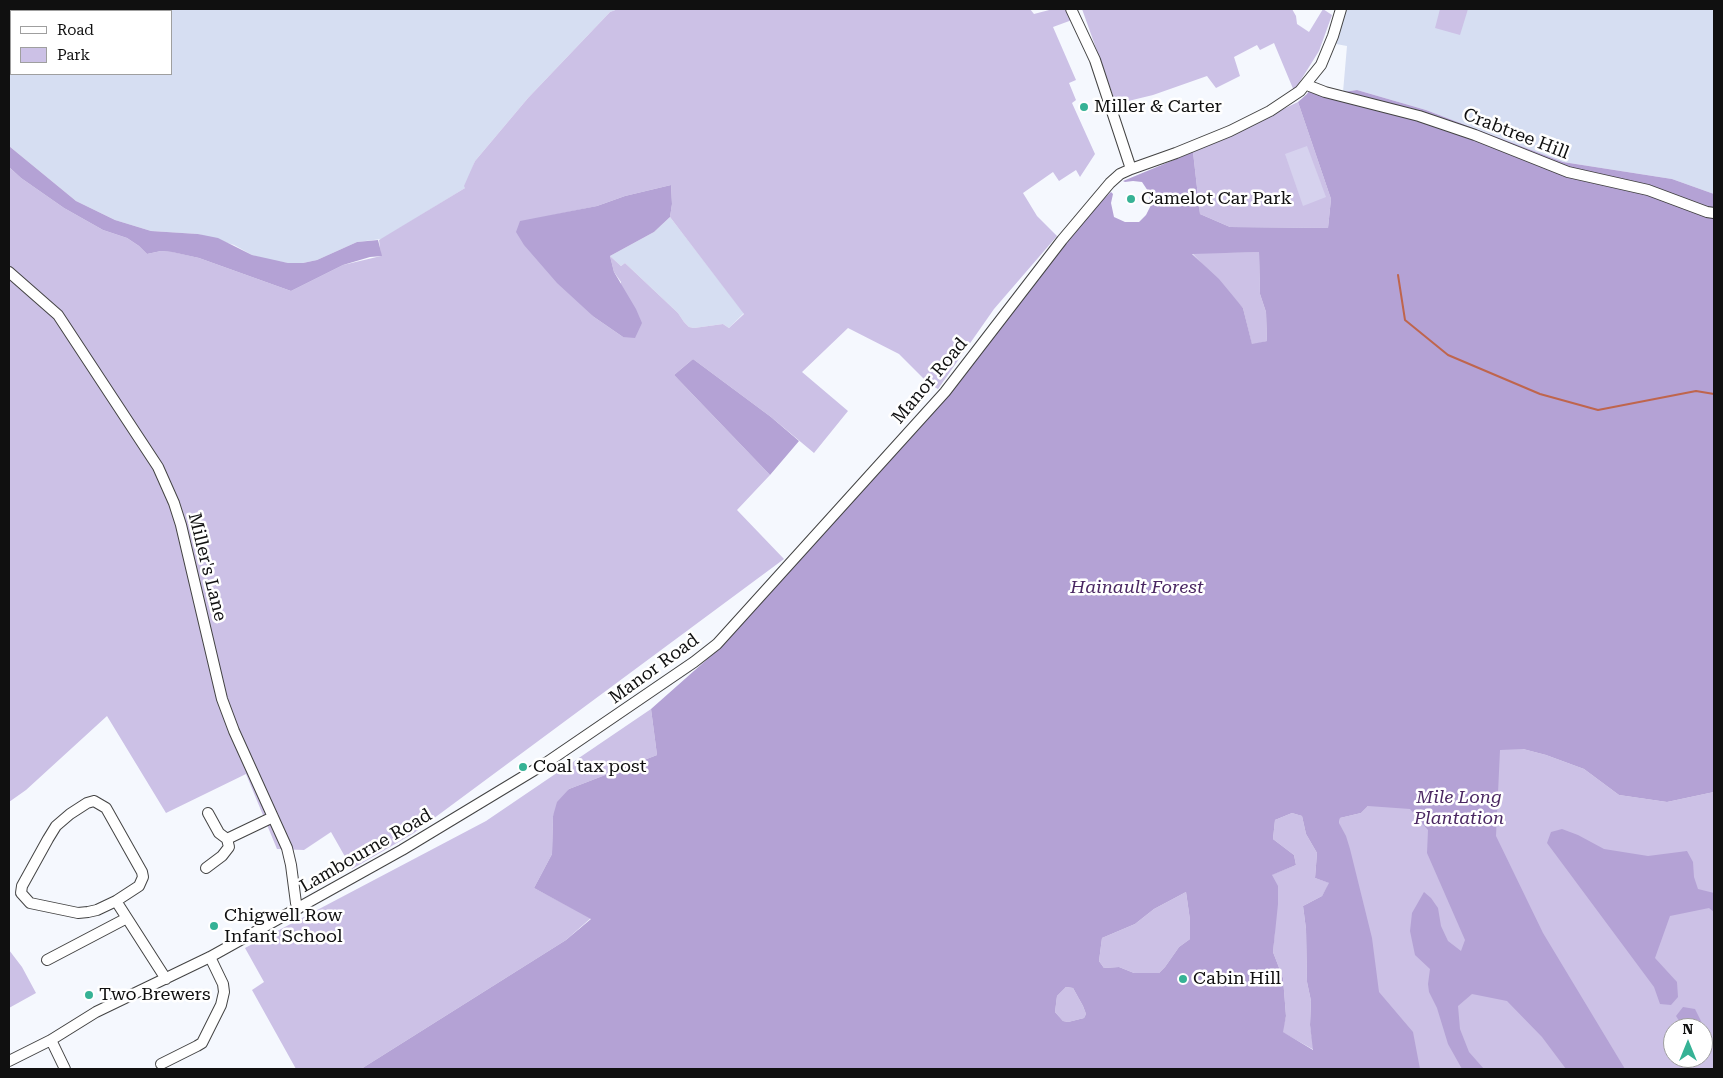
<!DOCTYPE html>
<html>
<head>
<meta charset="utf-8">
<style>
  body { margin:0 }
  #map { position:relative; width:1723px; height:1078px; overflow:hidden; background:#f5f8fe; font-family:"Roboto Serif",serif }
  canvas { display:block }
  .frame { position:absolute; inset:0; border:10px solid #101010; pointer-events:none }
  .legend { position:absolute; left:10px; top:10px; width:162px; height:65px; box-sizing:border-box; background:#fff; border:1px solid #9f9f9f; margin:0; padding:6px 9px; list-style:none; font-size:15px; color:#101010 }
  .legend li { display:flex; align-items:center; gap:10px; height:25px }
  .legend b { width:25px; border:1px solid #9f9f9f }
  .north { position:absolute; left:1663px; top:1018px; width:50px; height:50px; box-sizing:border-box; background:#fff; border:1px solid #9f9f9f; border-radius:50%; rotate:0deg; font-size:14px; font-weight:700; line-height:20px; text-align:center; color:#101010 }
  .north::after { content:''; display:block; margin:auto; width:18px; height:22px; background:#36b295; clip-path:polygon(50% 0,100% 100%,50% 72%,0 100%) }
</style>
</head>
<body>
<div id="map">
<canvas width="1723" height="1078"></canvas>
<div class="frame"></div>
<ul class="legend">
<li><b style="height:6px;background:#fff"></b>Road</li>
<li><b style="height:14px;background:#ccc1e6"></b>Park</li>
</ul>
<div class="north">N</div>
</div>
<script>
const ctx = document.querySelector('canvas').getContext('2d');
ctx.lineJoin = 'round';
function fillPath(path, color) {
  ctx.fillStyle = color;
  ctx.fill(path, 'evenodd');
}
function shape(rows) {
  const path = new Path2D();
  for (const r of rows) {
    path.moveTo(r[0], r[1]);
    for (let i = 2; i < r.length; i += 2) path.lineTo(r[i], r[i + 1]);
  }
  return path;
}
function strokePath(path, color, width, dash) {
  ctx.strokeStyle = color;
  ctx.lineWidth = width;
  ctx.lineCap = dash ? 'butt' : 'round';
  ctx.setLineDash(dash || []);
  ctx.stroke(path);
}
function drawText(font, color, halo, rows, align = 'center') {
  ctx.font = font + ' "Roboto Serif",serif';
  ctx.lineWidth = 5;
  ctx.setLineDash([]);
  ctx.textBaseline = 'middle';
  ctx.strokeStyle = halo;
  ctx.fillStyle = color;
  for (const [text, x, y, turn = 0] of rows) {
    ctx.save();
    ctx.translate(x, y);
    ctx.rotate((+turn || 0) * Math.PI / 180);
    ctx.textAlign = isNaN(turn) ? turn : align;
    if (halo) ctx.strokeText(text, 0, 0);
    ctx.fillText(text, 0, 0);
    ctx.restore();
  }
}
fillPath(shape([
  [9,9,618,9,610,12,528,98,475,161,465,188,382,239,357,242,317,260,303,263,288,263,269,260,252,255,234,245,198,234,151,231,115,220,76,201,9,146],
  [11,11,171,11,171,74,11,74],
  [1346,9,1714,9,1714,194,1672,179,1563,162,1426,110,1357,90,1343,92,1347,46,1336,44],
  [670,217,744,313,729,328,723,324,694,328,689,327,684,322,678,313,625,263,621,266,610,256,654,232]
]), '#d6def2');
fillPath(shape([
  [618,9,1030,9,1034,14,1053,9,1068,9,1072,20,1053,27,1076,80,1069,83,1076,100,1072,103,1095,154,1080,177,1076,170,1059,181,1053,172,1023,193,1037,216,1057,236,994,309,938,389,929,384,899,354,848,328,802,372,848,411,814,453,771,417,693,359,674,375,770,475,737,510,784,559,414,833,352,869,331,832,304,850,277,849,246,774,166,813,107,716,26,790,9,802,9,167,21,178,64,208,103,230,127,238,139,246,147,254,161,251,173,252,199,258,291,291,343,265,381,256,379,240,465,188,464,186,475,161,528,98,610,12],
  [671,185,672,204,670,217,744,314,729,328,723,324,694,328,689,327,684,322,678,313,625,263,621,266,610,256,614,272,621,282,623,337,594,317,520,222,597,206,625,196],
  [1082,9,1292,9,1296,16,1297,24,1309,32,1323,9,1332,15,1319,51,1294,91,1274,43,1260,50,1257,45,1234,57,1240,76,1216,88,1207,76,1153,95,1116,104],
  [1440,9,1468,9,1460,35,1435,28],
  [1298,102,1331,199,1328,228,1230,227,1200,214,1193,152],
  [1259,252,1260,294,1266,312,1267,341,1252,345,1243,308,1192,253],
  [651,709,657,755,569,789,553,816,552,854,534,888,591,918,566,940,361,1069,296,1069,252,990,264,982,245,948,486,821],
  [1500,749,1523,749,1546,755,1584,769,1619,795,1667,802,1714,792,1714,1069,1365,1069,1339,823,1340,818,1361,813,1368,806],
  [1673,1028,1703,1028,1703,1058,1673,1058],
  [1292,813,1302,816,1306,834,1317,853,1315,878,1330,883,1322,896,1303,906,1306,929,1307,982,1311,1001,1310,1025,1314,1050,1282,1032,1286,1016,1283,978,1273,952,1275,929,1271,875,1296,865,1294,855,1273,839,1275,820],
  [1186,892,1190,920,1190,939,1179,947,1165,967,1159,973,1134,973,1119,967,1104,968,1099,961,1102,938,1135,924,1154,909],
  [9,950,22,967,36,993,9,1008],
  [1066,987,1073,988,1083,1006,1086,1014,1084,1018,1068,1022,1063,1021,1055,1012,1057,996]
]), '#ccc1e6');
fillPath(shape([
  [1313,84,1343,92,1357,90,1426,110,1563,162,1672,179,1714,194,1714,792,1667,802,1619,795,1584,769,1546,755,1523,749,1500,750,1496,836,1543,933,1625,1069,1566,1069,1542,1037,1507,1001,1472,994,1458,1006,1460,1029,1469,1052,1484,1069,1462,1069,1448,1044,1437,1008,1429,992,1428,984,1430,969,1415,955,1410,931,1412,913,1424,892,1431,898,1438,908,1441,926,1448,941,1461,951,1465,940,1427,853,1428,830,1410,809,1368,806,1361,813,1340,818,1339,823,1346,836,1350,849,1372,938,1379,992,1413,1032,1420,1069,361,1069,566,940,591,919,534,888,552,854,553,816,557,802,569,789,657,755,651,709,721,647,806,552,940,405,1089,213,1111,192,1113,194,1111,203,1114,217,1125,222,1139,222,1146,215,1151,205,1148,191,1142,182,1133,181,1125,182,1123,181,1193,152,1200,214,1230,227,1328,228,1331,199,1298,102,1307,94],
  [1259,252,1260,294,1266,312,1267,341,1252,344,1243,308,1219,279,1192,254],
  [1292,813,1302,816,1306,834,1317,853,1315,878,1329,883,1322,896,1303,906,1306,929,1307,982,1311,1001,1310,1025,1313,1050,1283,1032,1286,1016,1283,978,1273,952,1278,904,1278,886,1272,875,1296,865,1294,855,1273,839,1275,820],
  [1186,892,1190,920,1190,939,1179,947,1165,967,1159,973,1134,973,1119,967,1104,968,1099,961,1102,938,1135,924,1154,909],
  [1066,987,1073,988,1083,1006,1086,1014,1084,1018,1068,1022,1063,1021,1055,1012,1057,996],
  [9,146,76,201,115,220,151,231,198,234,218,238,252,255,288,263,303,263,317,260,357,242,378,240,382,256,370,257,343,265,291,291,199,258,172,252,161,251,147,254,139,246,127,238,103,230,64,208,21,178,9,167],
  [671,185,672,204,670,217,654,232,610,256,614,272,636,309,642,323,635,338,623,337,594,317,557,283,524,245,516,232,520,221,597,206,625,196],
  [693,359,771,417,799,441,770,475,674,375],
  [1562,829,1578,835,1604,849,1648,856,1687,851,1693,862,1694,877,1698,889,1714,893,1714,912,1709,908,1670,916,1655,958,1677,982,1678,997,1671,1005,1660,1004,1654,987,1547,843,1551,832],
  [1683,1007,1695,1009,1703,1025,1701,1028,1683,1027,1676,1016]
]), '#b4a2d5');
fillPath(shape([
  [1307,146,1326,197,1303,206,1285,154]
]), '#d6d2ee');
strokePath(shape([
  [1398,275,1405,320,1448,355,1540,394,1598,410,1696,391,1714,394]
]), '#bf654d', 2);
const minor = shape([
  [1071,9,1095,60,1131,169],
  [1307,85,1325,92,1419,116,1475,135,1568,172,1648,190,1707,212,1714,213],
  [9,272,58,315,158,467,174,503,181,525,222,699,234,731,287,848,291,865,296,903,299,908],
  [94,801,106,808,142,872,143,877,139,886,116,901,97,910,88,912,78,913,30,903,21,893,22,886,48,839,56,826,70,814,87,803,94,801],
  [227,839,273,817],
  [206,868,222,856,229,847,227,839,219,833,208,813],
  [116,901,166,979],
  [47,960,127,918],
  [51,1040,65,1069],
  [9,1061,51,1040,96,1012,210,957,402,850,546,763,694,662,717,644,945,392,1062,240,1110,183,1120,174,1131,169,1176,153,1230,131,1270,111,1300,91,1321,65,1333,36,1341,9],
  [161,1064,197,1046,202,1043,221,1005,224,992,223,984,210,957]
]);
strokePath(minor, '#434343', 12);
strokePath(minor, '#fff', 10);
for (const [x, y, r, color] of [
  [1084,107,5,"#36b295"],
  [1131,199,5,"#36b295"],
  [523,767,5,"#36b295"],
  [214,926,5,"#36b295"],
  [1183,979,5,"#36b295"],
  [89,995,5,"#36b295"]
]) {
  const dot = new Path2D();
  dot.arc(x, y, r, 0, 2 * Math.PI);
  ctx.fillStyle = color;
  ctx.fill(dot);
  strokePath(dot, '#fff', 2);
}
drawText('18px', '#101010', '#fff', [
  ["Miller & Carter",1094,107],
  ["Camelot Car Park",1141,199],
  ["Coal tax post",533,767],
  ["Chigwell Row",224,916],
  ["Infant School",224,937],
  ["Cabin Hill",1193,979],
  ["Two Brewers",99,995]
], 'left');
drawText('18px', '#101010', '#fff', [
  ["Crabtree Hill",1516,134,21],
  ["Manor Road",930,381,-50],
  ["Miller's Lane",207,567,76],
  ["Manor Road",654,669,-36],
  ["Lambourne Road",366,851,-30]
]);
drawText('italic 18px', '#4a2762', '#fff', [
  ["Hainault Forest",1137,588],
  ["Mile Long",1459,798],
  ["Plantation",1459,819]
]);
</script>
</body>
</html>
